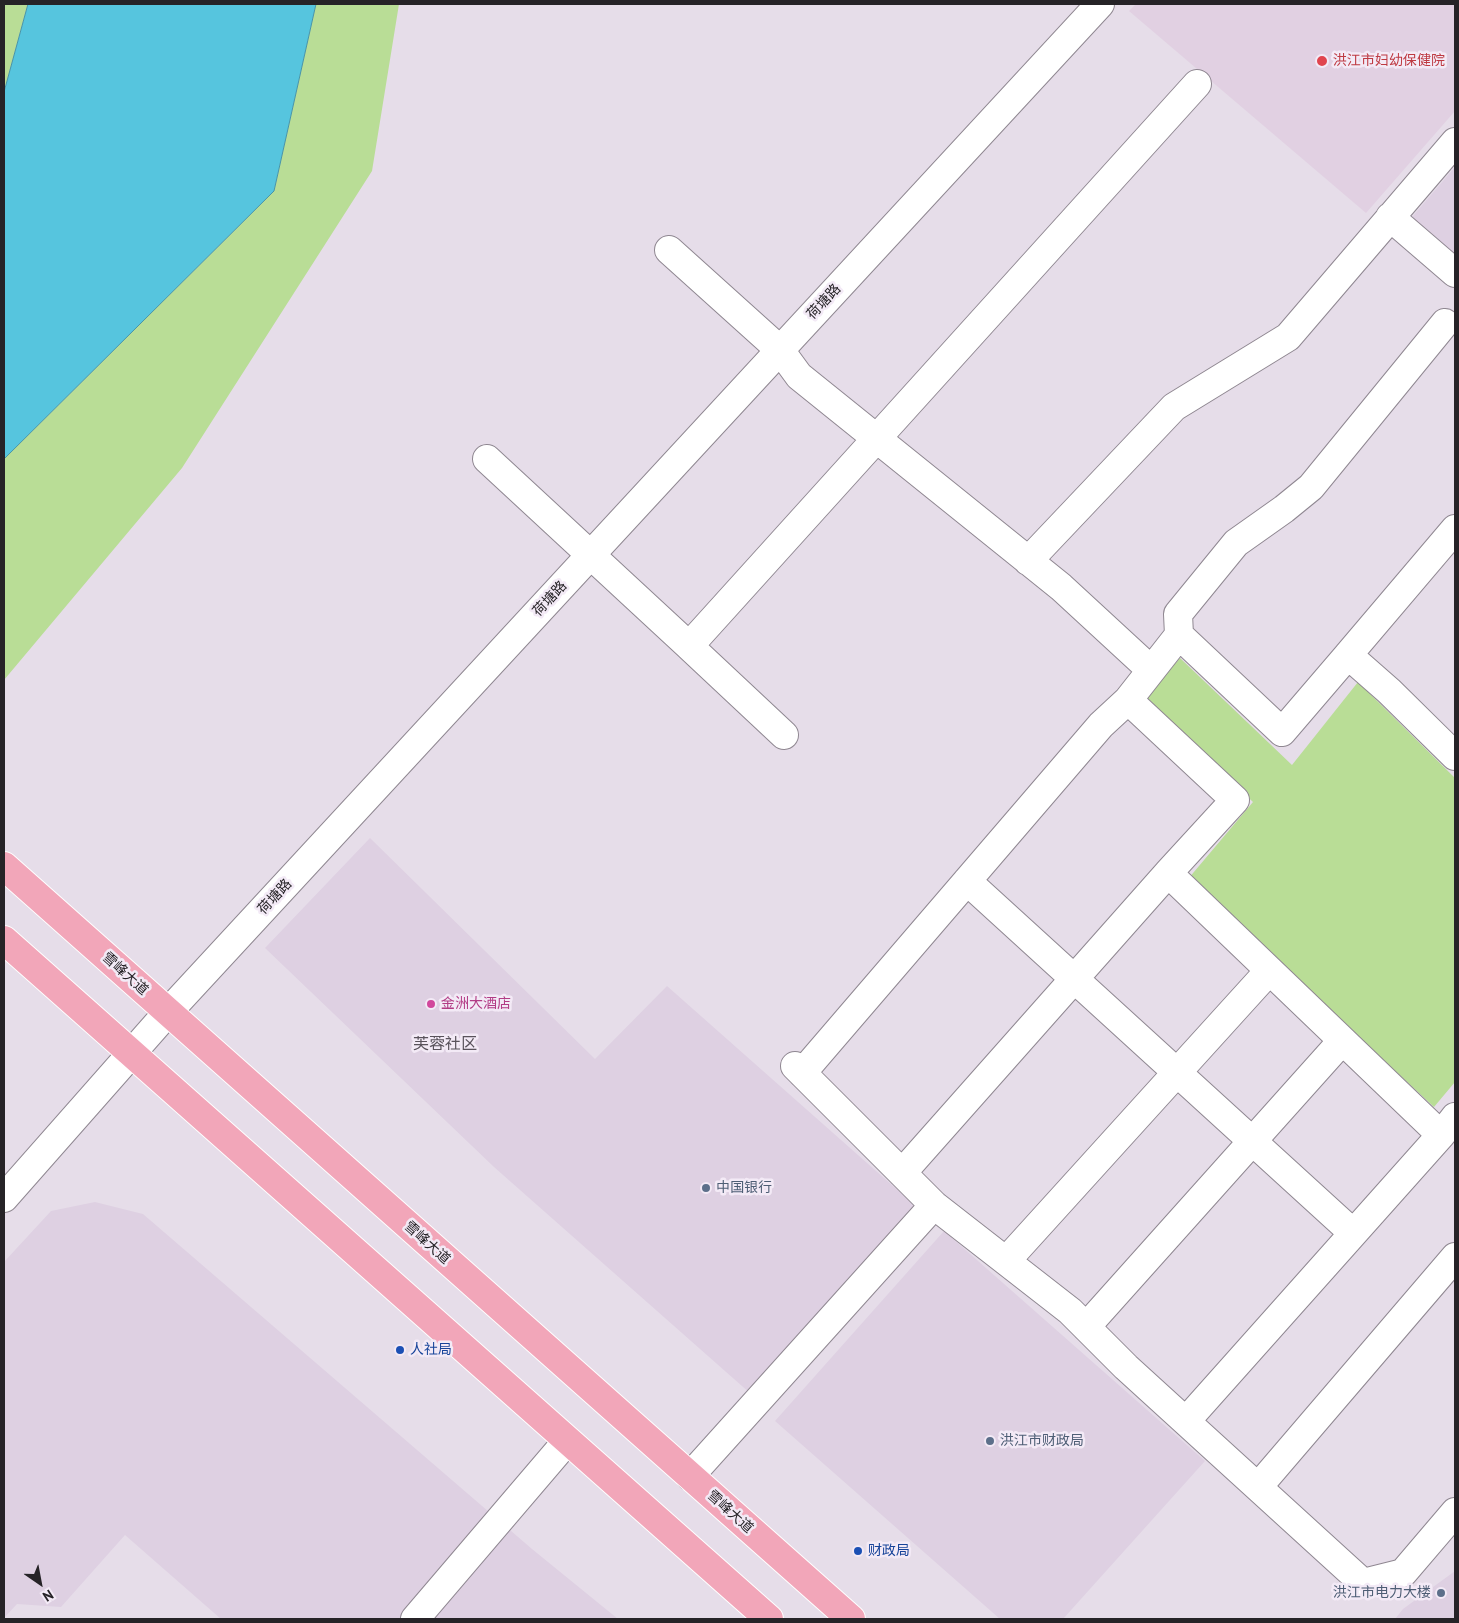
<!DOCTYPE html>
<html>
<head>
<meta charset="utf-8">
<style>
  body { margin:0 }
  #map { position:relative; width:1459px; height:1623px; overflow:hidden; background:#e6dde9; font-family:"PT Sans",sans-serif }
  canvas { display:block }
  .frame { position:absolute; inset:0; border:5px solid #262327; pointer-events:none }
  .north { position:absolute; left:15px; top:1558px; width:50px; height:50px; -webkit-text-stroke:4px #f3eaf6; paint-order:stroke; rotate:147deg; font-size:14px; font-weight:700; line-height:20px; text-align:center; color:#262327 }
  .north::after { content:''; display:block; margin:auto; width:18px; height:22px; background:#262327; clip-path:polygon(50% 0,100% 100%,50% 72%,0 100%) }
</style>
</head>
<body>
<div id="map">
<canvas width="1459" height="1623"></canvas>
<div class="frame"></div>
<div class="north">N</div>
</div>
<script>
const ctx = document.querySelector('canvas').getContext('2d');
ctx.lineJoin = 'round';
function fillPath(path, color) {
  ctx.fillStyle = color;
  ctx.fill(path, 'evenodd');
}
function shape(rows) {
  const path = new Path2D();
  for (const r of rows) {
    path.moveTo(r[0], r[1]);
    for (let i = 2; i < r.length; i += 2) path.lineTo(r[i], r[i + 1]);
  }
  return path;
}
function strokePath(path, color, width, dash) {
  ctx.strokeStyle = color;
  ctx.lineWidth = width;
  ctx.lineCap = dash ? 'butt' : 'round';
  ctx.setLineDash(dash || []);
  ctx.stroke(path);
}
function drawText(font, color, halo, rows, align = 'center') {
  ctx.font = font + ' "PT Sans","Noto Sans SC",sans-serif';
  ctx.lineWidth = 5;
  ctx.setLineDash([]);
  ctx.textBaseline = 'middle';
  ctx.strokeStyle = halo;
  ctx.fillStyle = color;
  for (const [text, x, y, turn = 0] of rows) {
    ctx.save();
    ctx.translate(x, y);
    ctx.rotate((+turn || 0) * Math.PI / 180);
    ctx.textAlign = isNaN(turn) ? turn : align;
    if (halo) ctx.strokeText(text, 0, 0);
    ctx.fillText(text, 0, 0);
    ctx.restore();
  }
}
fillPath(shape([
  [1455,167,1455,254,1412,217],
  [370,838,595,1059,667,986,919,1209,751,1394,494,1167,265,948],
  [95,1202,143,1214,532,1549,618,1619,221,1619,125,1535,61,1607,17,1604,4,1618,4,1262,51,1211],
  [944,1231,1205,1461,1063,1619,1000,1619,775,1421],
  [1455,1571,1455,1619,1395,1619,1403,1609]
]), '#ded0e2');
fillPath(shape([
  [1136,4,1455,4,1455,111,1366,213,1129,11]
]), '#e1d0e2');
fillPath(shape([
  [4,4,28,4,4,92],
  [316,4,399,4,372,171,182,468,4,680,4,459,274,191],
  [1180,658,1292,765,1358,682,1455,778,1455,1082,1434,1107,1188,879,1253,802,1145,699]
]), '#b9dd96');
const water = shape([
  [28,4,316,4,274,191,4,459,4,92,28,4]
]);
fillPath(water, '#56c5de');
strokePath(water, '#4894a7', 1);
const minor = shape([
  [1390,217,1455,273],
  [669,250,780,350,799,376,1061,587,1151,670],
  [487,459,689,646,1197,84],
  [1028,561,1174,407,1288,337,1455,142],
  [1179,635,1178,614,1236,543,1284,509,1311,487,1445,323],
  [689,646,784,735],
  [1348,655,1455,529],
  [1455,756,1389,691,1348,655,1282,732,1179,635,1128,700,1235,800,1168,873,1441,1135,1455,1117],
  [967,881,1353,1233],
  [795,1066,934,1205,1070,1311,1126,1367,1363,1583,1403,1573,1455,1512],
  [802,1073,1101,725,1128,700],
  [902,1173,1168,873],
  [1006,1261,1269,971],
  [1086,1327,1342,1041],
  [1186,1421,1441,1135],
  [690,1476,934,1205],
  [1258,1487,1455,1257],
  [415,1619,567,1441]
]);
const tertiary = shape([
  [4,1198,168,1012,1100,4]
]);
const primary = shape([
  [4,866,851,1619],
  [4,940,769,1619]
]);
strokePath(minor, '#8f8791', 30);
strokePath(tertiary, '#8f8791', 30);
strokePath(primary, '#fff', 30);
strokePath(minor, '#fff', 28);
strokePath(tertiary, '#fff', 28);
strokePath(primary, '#f2a6b9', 28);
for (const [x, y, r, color] of [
  [1322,61,6,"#e0444e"],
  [431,1004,5,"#d1479c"],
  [706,1188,5,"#5c6f8a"],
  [400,1350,5,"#1a4fb4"],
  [990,1441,5,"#5c6f8a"],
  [858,1551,5,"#1a4fb4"],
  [1441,1593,5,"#5c6f8a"]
]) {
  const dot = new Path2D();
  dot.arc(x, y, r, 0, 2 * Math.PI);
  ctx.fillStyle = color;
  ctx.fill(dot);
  strokePath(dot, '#f3eaf6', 2);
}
drawText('14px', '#be3a42', '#f3eaf6', [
  ["洪江市妇幼保健院",1333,61]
], 'left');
drawText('14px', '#262327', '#f3eaf6', [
  ["荷塘路",824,302,-47],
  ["荷塘路",550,599,-47],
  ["荷塘路",275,897,-47],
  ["雪峰大道",125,974,42],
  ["雪峰大道",427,1243,42],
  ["雪峰大道",730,1512,42]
]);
drawText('14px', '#b23c85', '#f3eaf6', [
  ["金洲大酒店",441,1004]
], 'left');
drawText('14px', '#4e5e75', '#f3eaf6', [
  ["中国银行",716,1188],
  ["洪江市财政局",1000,1441],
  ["洪江市电力大楼",1431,1593,"right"]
], 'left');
drawText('14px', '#164399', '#f3eaf6', [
  ["人社局",410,1350],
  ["财政局",868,1551]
], 'left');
drawText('16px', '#59525b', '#f3eaf6', [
  ["芙蓉社区",445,1044]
]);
</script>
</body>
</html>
